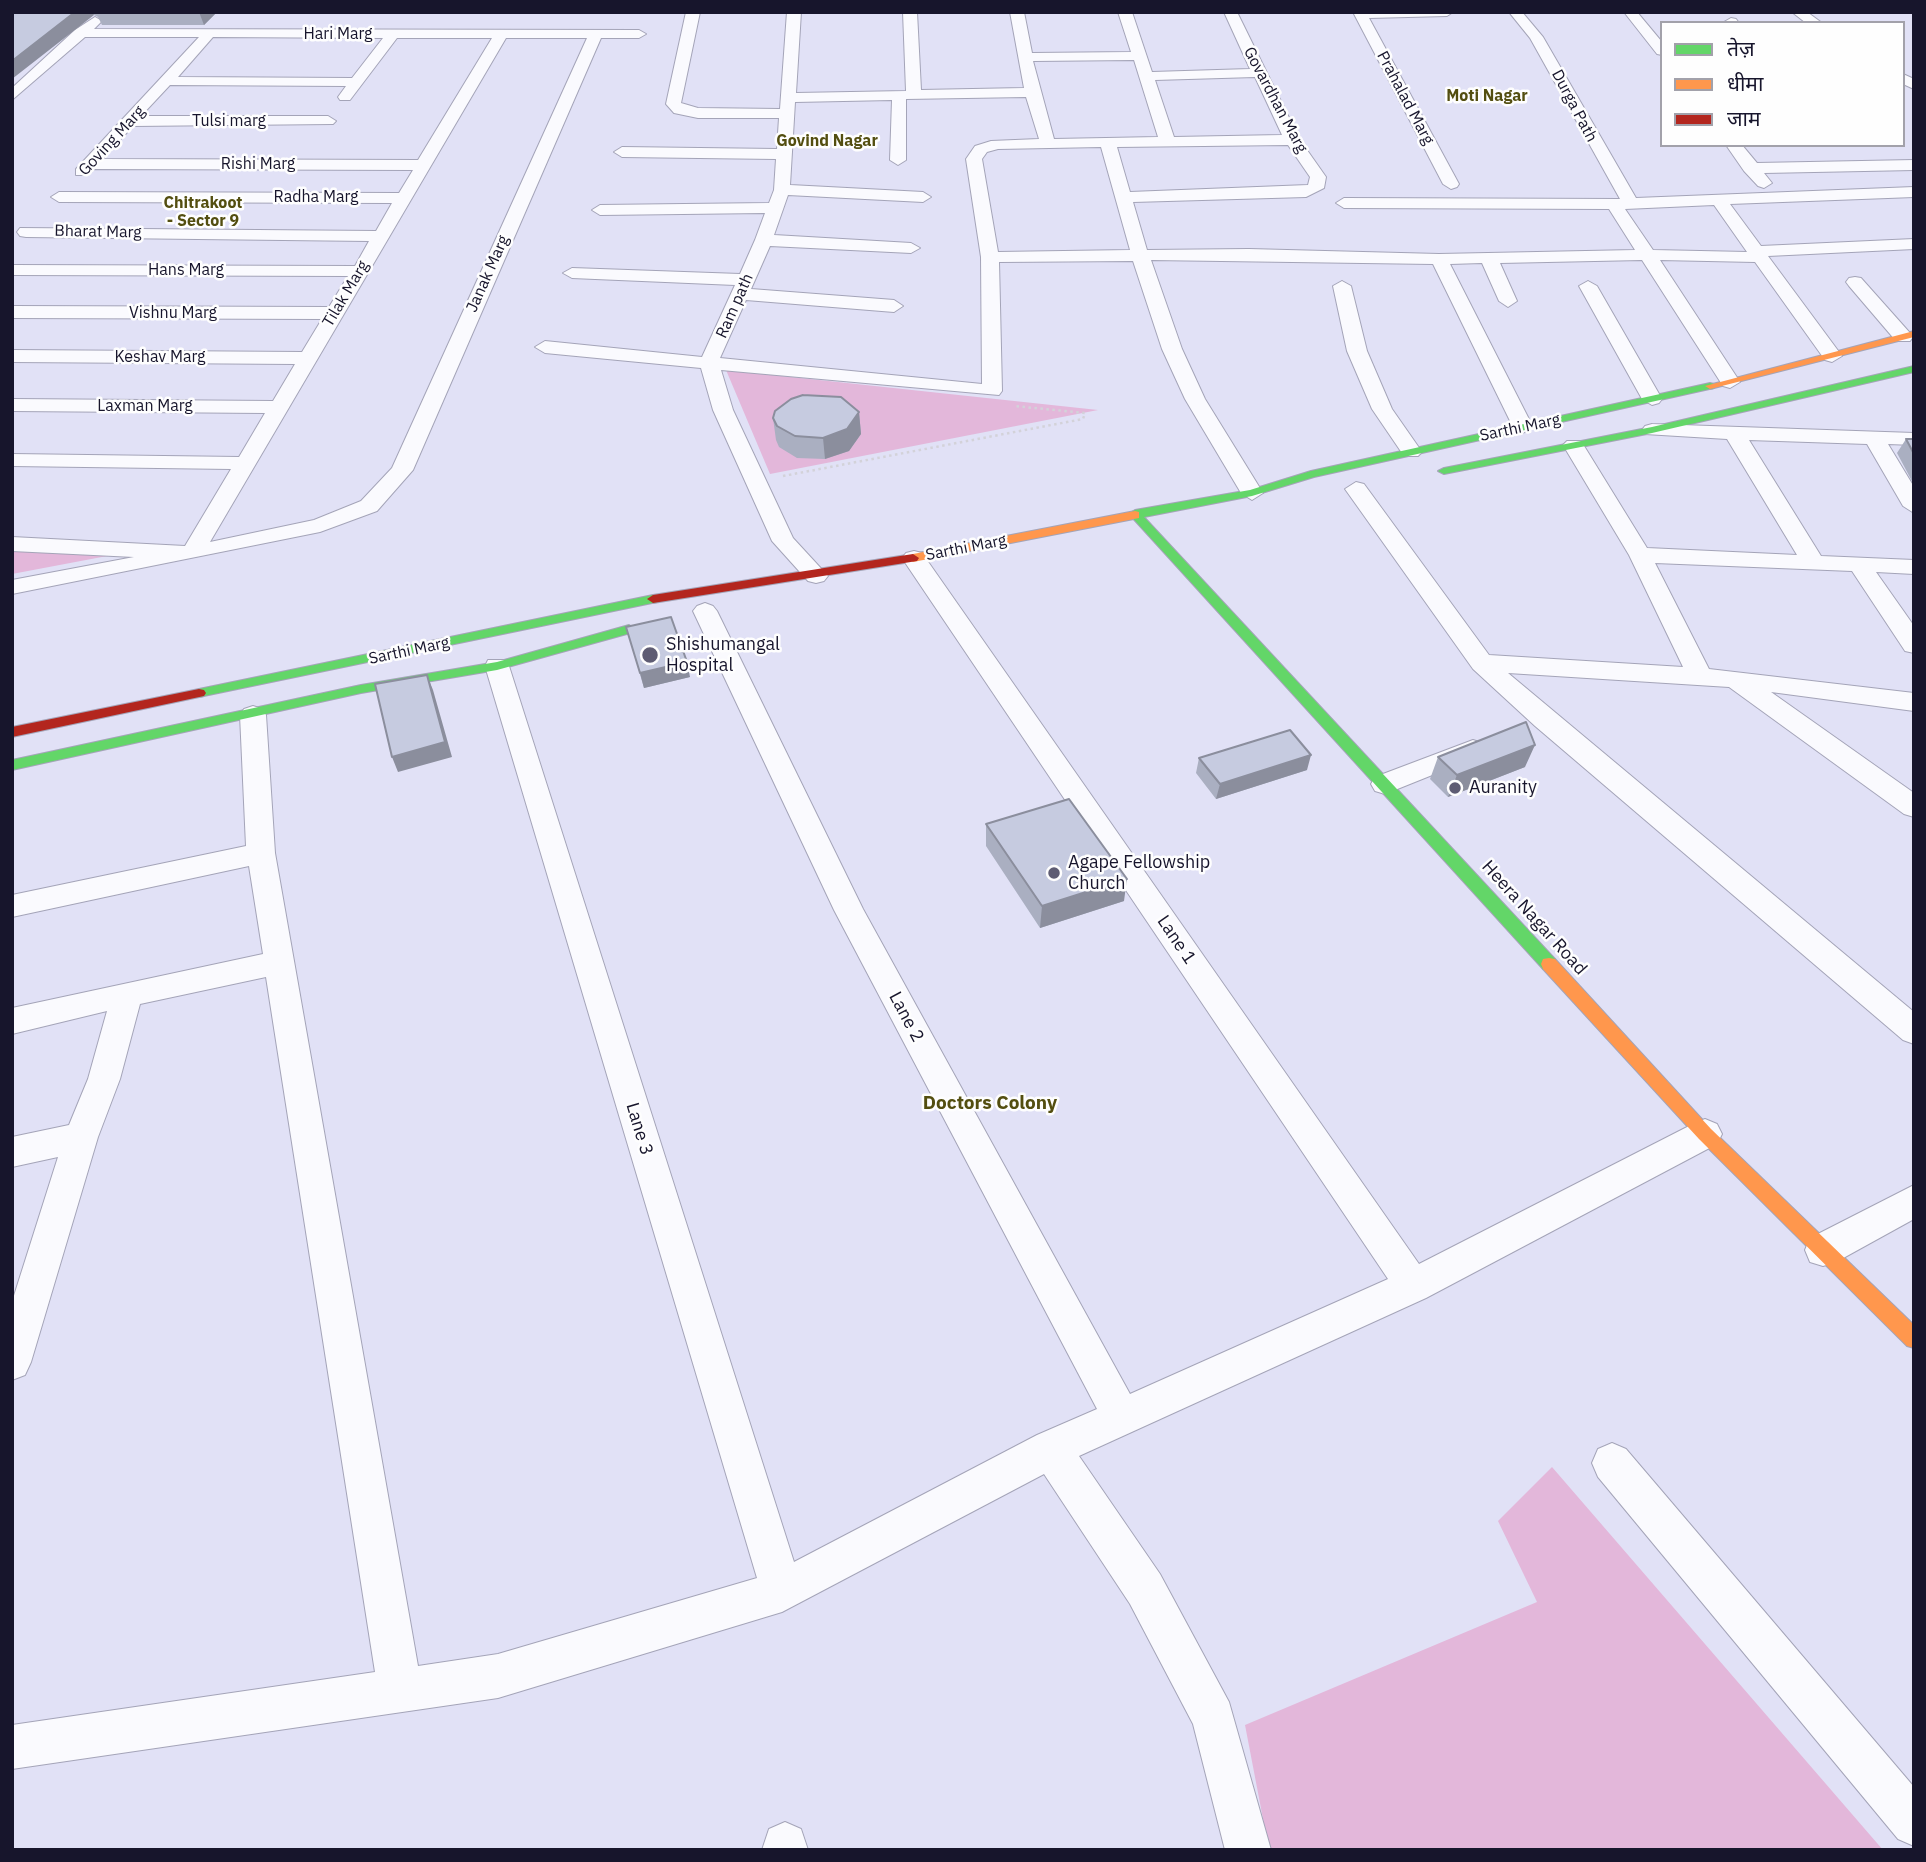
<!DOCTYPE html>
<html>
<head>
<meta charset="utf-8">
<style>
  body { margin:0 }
  #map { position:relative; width:1926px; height:1862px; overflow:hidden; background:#e1e1f6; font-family:"IBM Plex Sans","Noto Sans Devanagari",sans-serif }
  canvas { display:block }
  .frame { position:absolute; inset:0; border:14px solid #17152c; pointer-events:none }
  .legend { position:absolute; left:1660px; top:21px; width:245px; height:126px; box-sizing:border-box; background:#fefefe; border:2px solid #a2a1aa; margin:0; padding:9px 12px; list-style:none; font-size:21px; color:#17152c }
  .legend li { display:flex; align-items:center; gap:14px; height:35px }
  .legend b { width:35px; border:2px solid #a2a1aa }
</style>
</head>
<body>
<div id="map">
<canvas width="1926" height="1862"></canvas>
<div class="frame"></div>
<ul class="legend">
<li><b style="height:9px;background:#63d668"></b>तेज़</li>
<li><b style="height:9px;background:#ff974d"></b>धीमा</li>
<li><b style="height:9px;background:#b3261e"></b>जाम</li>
</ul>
</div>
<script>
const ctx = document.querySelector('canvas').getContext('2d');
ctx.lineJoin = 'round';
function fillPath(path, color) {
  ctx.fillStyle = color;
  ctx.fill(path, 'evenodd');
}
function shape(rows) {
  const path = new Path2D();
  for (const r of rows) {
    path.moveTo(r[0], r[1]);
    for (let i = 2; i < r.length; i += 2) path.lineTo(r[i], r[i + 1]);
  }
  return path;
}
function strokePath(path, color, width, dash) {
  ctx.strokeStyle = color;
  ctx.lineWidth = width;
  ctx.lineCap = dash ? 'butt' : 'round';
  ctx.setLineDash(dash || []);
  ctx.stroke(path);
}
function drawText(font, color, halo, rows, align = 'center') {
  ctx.font = font + ' "IBM Plex Sans",sans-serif';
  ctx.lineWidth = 5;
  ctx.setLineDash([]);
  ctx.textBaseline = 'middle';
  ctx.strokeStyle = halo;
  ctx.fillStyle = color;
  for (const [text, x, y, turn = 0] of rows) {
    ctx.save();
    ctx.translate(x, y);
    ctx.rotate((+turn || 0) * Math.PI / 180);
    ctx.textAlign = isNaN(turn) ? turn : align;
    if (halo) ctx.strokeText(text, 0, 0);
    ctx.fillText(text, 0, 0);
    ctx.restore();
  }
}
fillPath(shape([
  [726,370,1098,410,770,474],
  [12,543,160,546,12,574],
  [1552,1467,1883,1850,1269,1850,1245,1725,1537,1602,1498,1521]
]), '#e3b7da');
const street = shape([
  [686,12,700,12,681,103,698,108,780,109,787,12,801,12,796,93,906,91,903,12,917,12,921,90,1024,88,1010,12,1024,12,1032,53,1131,52,1118,12,1132,12,1152,72,1250,69,1224,12,1237,12,1300,140,1326,177,1324,188,1306,197,1133,202,1147,250,1249,249,1439,254,1635,250,1609,209,1344,208,1336,203,1344,198,1620,199,1530,38,1509,12,1522,12,1543,37,1636,198,1914,187,1914,197,1730,204,1761,246,1914,239,1914,249,1768,256,1842,356,1832,362,1825,360,1755,262,1660,260,1740,382,1730,388,1723,386,1642,260,1500,263,1517,301,1508,307,1499,301,1482,263,1450,264,1533,427,1523,433,1513,427,1433,264,1151,260,1182,349,1205,399,1263,493,1252,500,1241,493,1185,399,1162,349,1133,261,999,262,1002,391,999,395,721,370,733,410,793,538,828,576,824,581,816,583,808,581,772,541,713,410,701,368,545,353,535,347,545,341,702,357,735,285,572,278,563,273,572,268,740,274,755,240,765,213,600,215,592,210,600,205,769,203,774,190,776,159,622,157,614,152,622,147,777,149,779,118,698,118,674,113,666,104,686,12],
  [1134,60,1158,137,1054,139,1033,61,1134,60],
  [1255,77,1282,135,1174,137,1155,80,1255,77],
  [1026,97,1039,139,991,141,975,146,966,159,981,257,982,384,720,358,746,300,894,312,903,306,894,300,751,289,770,246,911,253,920,248,911,243,774,235,788,195,923,202,931,197,923,192,790,185,795,102,892,100,890,160,898,165,906,160,906,99,1026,97],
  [1288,145,1310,177,1308,185,1130,192,1117,147,1288,145],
  [1101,147,1130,250,998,252,982,159,987,152,998,149,1101,147],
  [1714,205,1747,252,1653,250,1625,209,1714,205],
  [1353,12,1453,12,1447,16,1369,18,1459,184,1457,187,1451,189,1443,184,1353,12],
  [1624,12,1637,12,1662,42,1662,55,1657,54,1624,12],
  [1792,12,1807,12,1822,23,1806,23,1792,12],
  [95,17,102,21,94,29,639,30,646,34,639,38,601,38,413,470,377,511,320,532,12,594,12,580,134,557,12,551,12,537,185,546,231,469,12,466,12,454,239,457,265,413,12,411,12,399,273,401,295,364,12,362,12,350,302,352,322,319,12,318,12,306,329,307,348,276,12,275,12,265,355,266,369,241,26,237,20,236,17,232,20,228,376,231,392,203,59,202,51,197,59,192,399,193,413,170,94,169,88,175,76,175,76,169,199,37,85,37,12,100,12,88,75,30,95,17],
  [213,37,383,38,352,78,178,77,213,37],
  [397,38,492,38,418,160,102,159,133,126,333,124,336,121,328,116,141,116,170,85,346,86,338,97,340,100,350,100,397,38],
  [506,38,587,38,392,468,361,501,314,520,210,542,506,38],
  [1731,18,1736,19,1739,23,1724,22,1731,18],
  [1903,74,1914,79,1914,89,1903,84,1903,74],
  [1726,145,1742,145,1757,163,1914,160,1914,170,1764,173,1772,183,1764,188,1758,186,1744,171,1726,145],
  [1855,277,1861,278,1910,333,1913,337,1910,341,1896,341,1849,286,1846,282,1849,278,1855,277],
  [1342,281,1351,286,1367,351,1392,409,1422,452,1418,456,1404,456,1372,409,1347,351,1333,286,1342,281],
  [1588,281,1597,286,1662,399,1659,403,1652,405,1642,399,1579,286,1588,281],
  [1652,424,1914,433,1914,445,1888,444,1914,487,1914,513,1903,506,1867,444,1749,440,1821,556,1914,560,1914,574,1876,572,1914,626,1914,653,1905,651,1852,571,1655,563,1709,669,1914,693,1914,711,1771,692,1914,793,1914,817,1904,814,1729,687,1508,673,1914,1012,1914,1044,1903,1040,1535,726,1473,669,1345,489,1356,482,1364,484,1489,655,1683,667,1629,555,1563,445,1567,441,1581,441,1647,548,1797,555,1727,439,1645,434,1642,430,1645,426,1652,424],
  [914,551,922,553,1419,1264,1693,1124,1705,1119,1717,1124,1722,1134,1717,1144,1426,1298,1079,1456,1160,1574,1229,1702,1271,1850,1225,1850,1193,1724,1130,1604,1044,1474,782,1612,498,1698,12,1769,12,1725,375,1672,266,977,140,1004,120,1079,98,1137,31,1362,25,1375,12,1380,12,1302,58,1157,12,1167,12,1137,69,1125,88,1079,107,1011,12,1034,12,1008,263,954,249,866,12,917,12,895,246,846,240,715,244,709,253,706,262,709,266,715,275,853,418,1666,498,1654,757,1578,485,666,488,660,506,660,509,666,794,1562,1037,1435,1097,1409,834,910,693,611,697,606,705,603,713,606,717,611,863,909,1130,1394,1388,1279,902,558,906,553,914,551],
  [1473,740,1482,743,1486,749,1482,755,1385,794,1375,791,1371,784,1375,777,1473,740],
  [1914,1185,1914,1219,1836,1262,1823,1266,1810,1262,1805,1250,1810,1238,1914,1185],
  [1612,1443,1626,1449,1914,1787,1914,1846,1898,1839,1598,1477,1592,1463,1598,1449,1612,1443],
  [785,1822,801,1829,808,1850,762,1850,769,1829,785,1822]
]);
const fast = shape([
  [1914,366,1914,372,1652,433,1444,474,1438,471,1444,468,1652,427,1914,366],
  [1710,383,1714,384,1714,388,1314,477,1252,496,1144,517,1555,959,1557,964,1555,969,1549,970,1543,969,1129,514,1135,510,1250,490,1311,471,1710,383],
  [653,595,659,599,657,602,199,697,192,693,199,689,653,595],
  [629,625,635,629,634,632,497,670,361,693,12,770,12,760,361,685,497,662,629,625]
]);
const slow = shape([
  [1914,331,1914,337,1710,389,1705,386,1914,331],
  [1135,511,1139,512,1139,518,913,562,907,558,913,554,1135,511],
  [1549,958,1555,959,1711,1129,1914,1325,1914,1348,1907,1346,1699,1139,1543,969,1541,964,1543,959,1549,958]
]);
const jam = shape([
  [913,554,919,558,917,561,653,603,647,599,653,595,913,554],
  [199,689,204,690,206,693,204,696,12,737,12,727,199,689]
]);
strokePath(street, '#a4a4b8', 2);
strokePath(fast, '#a4a4b8', 2);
strokePath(slow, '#a4a4b8', 2);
strokePath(jam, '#a4a4b8', 2);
strokePath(shape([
  [783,476,1083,419,1085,413,1014,406]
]), '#d3d2d9', 2.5, [2.5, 3.5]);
fillPath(street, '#fafafe');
fillPath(fast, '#63d668');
fillPath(slow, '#ff974d');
fillPath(jam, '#b3261e');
fillPath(shape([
  [12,12,217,12,204,25,102,25,98,17,94,15],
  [859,412,861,434,849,451,825,459,797,458,779,447,776,440,773,418],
  [1906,439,1914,439,1914,485,1897,453],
  [626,627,690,677,644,688],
  [1438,757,1525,767,1448,797,1430,779],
  [1199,758,1307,770,1216,799,1196,773],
  [986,824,1124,901,1040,928,986,846]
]), '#aaafc1');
fillPath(shape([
  [75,12,92,12,94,15,12,79,12,61],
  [199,12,217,12,204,25],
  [859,412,861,434,849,451,825,459,823,438],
  [687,662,690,677,644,688,640,673],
  [427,675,433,690,452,757,398,772,392,757],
  [1535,745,1525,767,1448,797,1457,775],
  [1311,755,1307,770,1216,799,1220,784],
  [1127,879,1124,901,1040,928,1042,906]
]), '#8b8e9d');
const building = shape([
  [12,12,75,12,12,61,12,12],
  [96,12,199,12,96,13,96,12],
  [803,395,841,397,859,412,847,429,823,438,795,436,777,426,773,418,775,411,791,399,803,395],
  [1906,439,1914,439,1914,454,1906,439],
  [671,617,687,662,640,673,626,627,671,617],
  [427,675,445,742,392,757,375,684,427,675],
  [1526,722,1535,745,1457,775,1438,757,1526,722],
  [1290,730,1311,755,1220,784,1199,758,1290,730],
  [1069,799,1127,879,1042,906,986,824,1069,799]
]);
fillPath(building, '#c6cbe0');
strokePath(building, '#8b8e9d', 2);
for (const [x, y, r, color] of [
  [650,655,9,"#5e5c73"],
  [1455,788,7,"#5e5c73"],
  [1054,873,7,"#5e5c73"]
]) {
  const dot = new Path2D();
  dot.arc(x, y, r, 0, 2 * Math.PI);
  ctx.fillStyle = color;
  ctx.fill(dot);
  strokePath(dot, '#fefefe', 2.5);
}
drawText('16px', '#17152c', '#fefefe', [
  ["Hari Marg",338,34],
  ["Prahalad Marg",1405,98,62],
  ["Govardhan Marg",1275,100,62],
  ["Durga Path",1574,106,62],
  ["Tulsi marg",229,121],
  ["Goving Marg",112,141,-47],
  ["Rishi Marg",258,164],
  ["Radha Marg",316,197],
  ["Bharat Marg",98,232,1],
  ["Hans Marg",186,270],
  ["Janak Marg",488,274,-66],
  ["Tilak Marg",346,294,-59],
  ["Ram path",735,306,-66],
  ["Vishnu Marg",173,313],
  ["Keshav Marg",160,357],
  ["Laxman Marg",145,406],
  ["Sarthi Marg",1520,428,-12],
  ["Sarthi Marg",966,548,-11],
  ["Sarthi Marg",409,651,-12]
]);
drawText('bold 16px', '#534e10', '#fefefe', [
  ["Moti Nagar",1487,96],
  ["Govind Nagar",827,141],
  ["Chitrakoot",203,203],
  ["- Sector 9",203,221]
]);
drawText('18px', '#17152c', '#fefefe', [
  ["Shishumangal",666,645],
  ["Hospital",666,666],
  ["Auranity",1469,788],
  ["Agape Fellowship",1068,863],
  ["Church",1068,884]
], 'left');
drawText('18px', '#17152c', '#fefefe', [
  ["Heera Nagar Road",1534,918,48],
  ["Lane 1",1176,940,56],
  ["Lane 2",906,1017,62],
  ["Lane 3",639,1129,73]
]);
drawText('bold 19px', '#534e10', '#fefefe', [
  ["Doctors Colony",990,1104]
]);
</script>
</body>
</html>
